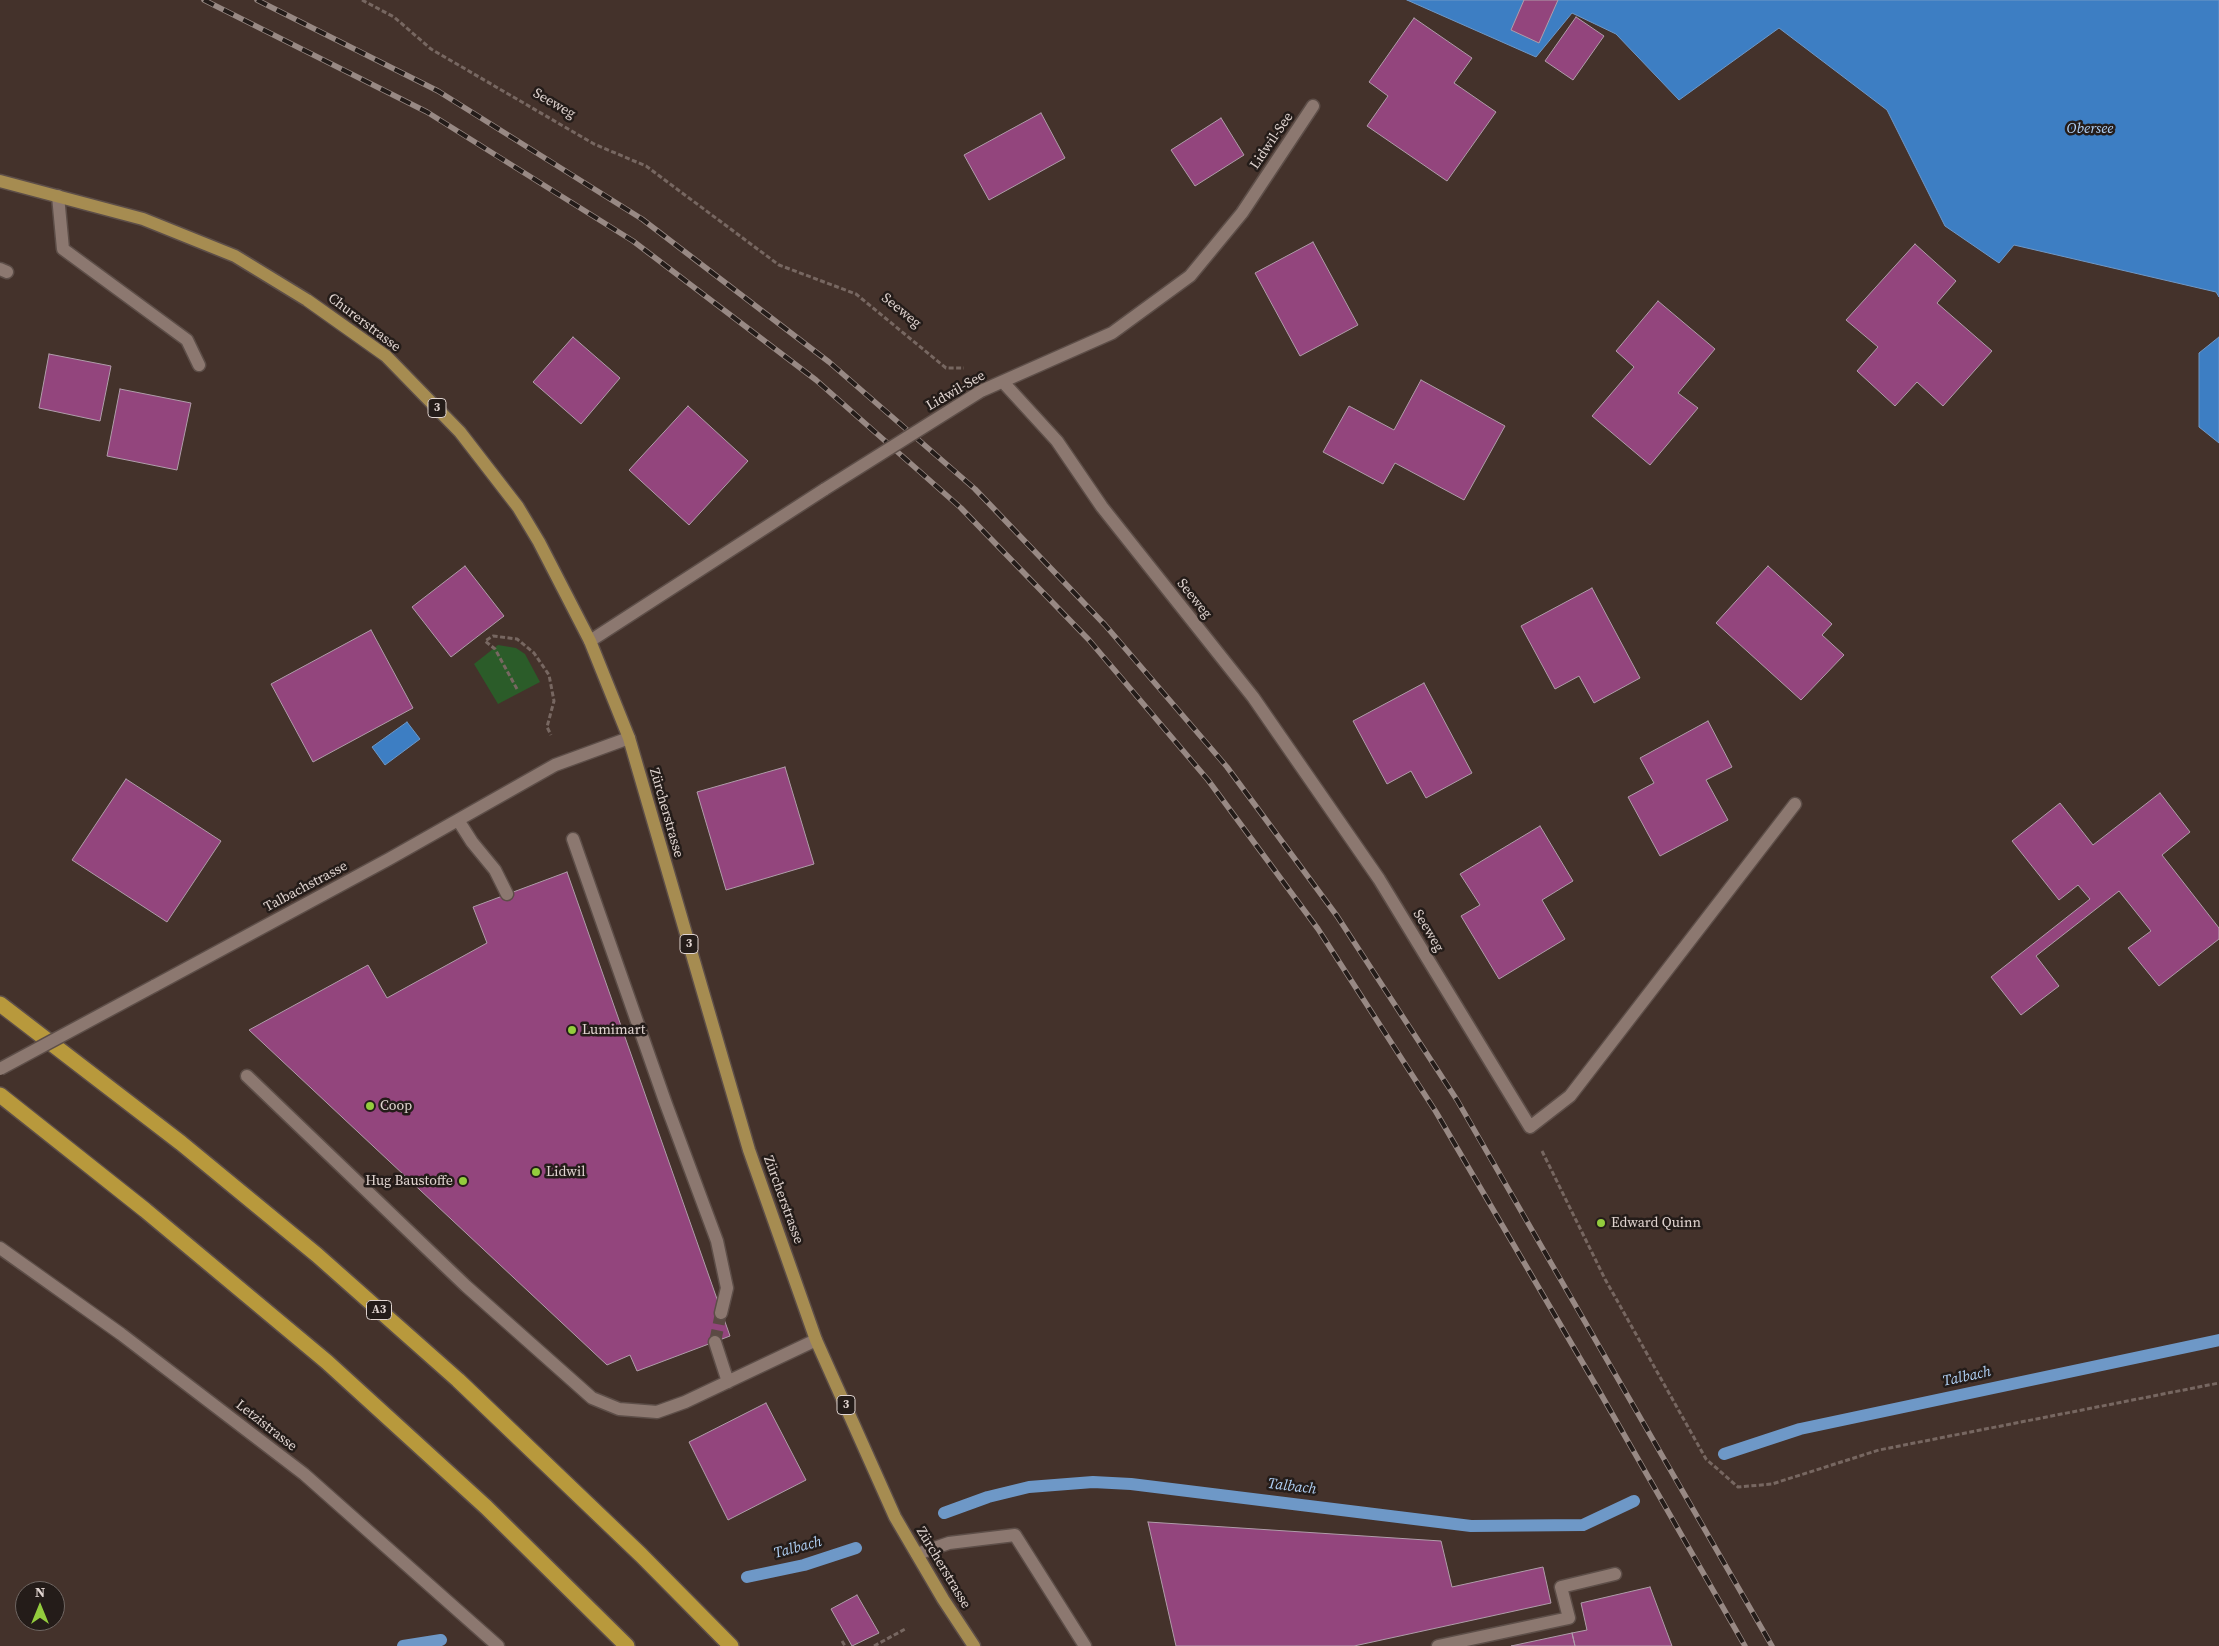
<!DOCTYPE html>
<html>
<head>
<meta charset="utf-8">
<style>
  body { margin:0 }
  #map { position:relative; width:2219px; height:1646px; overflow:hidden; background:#44322b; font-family:"Source Serif 4",serif }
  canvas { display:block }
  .north { position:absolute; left:15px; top:1581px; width:50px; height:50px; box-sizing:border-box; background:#241c19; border:1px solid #6f6662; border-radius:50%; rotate:0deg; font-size:14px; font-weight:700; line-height:20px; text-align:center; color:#e0d4d0 }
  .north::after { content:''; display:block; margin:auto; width:18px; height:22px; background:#93cc3d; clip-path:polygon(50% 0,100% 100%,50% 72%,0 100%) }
</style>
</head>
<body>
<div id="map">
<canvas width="2219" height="1646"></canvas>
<div class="north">N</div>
</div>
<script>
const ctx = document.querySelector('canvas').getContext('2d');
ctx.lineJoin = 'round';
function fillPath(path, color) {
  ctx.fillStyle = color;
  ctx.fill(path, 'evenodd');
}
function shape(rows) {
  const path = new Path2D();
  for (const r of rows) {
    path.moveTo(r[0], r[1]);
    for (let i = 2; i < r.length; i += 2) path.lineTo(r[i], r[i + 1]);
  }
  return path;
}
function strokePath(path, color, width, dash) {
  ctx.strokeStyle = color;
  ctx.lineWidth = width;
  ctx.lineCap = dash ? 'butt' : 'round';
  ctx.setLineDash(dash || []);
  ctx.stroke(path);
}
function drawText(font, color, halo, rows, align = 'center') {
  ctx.font = font + ' "Source Serif 4",serif';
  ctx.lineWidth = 5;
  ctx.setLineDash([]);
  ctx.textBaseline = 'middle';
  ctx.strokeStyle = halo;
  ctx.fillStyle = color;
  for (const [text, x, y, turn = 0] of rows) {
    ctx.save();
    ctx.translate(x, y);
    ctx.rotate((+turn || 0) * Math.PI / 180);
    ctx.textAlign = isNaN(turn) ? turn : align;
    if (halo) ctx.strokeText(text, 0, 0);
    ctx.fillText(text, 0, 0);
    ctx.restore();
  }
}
fillPath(shape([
  [498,645,516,648,525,654,540,682,498,704,474,664]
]), '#2b5c29');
const water = shape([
  [1407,0,2219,0,2219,297,2216,292,2014,245,1999,263,1945,226,1887,110,1779,28,1679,100,1616,34,1572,13,1536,57,1407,0],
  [2219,337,2219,443,2199,427,2199,353,2219,337],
  [407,722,420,739,385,765,372,747,407,722]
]);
fillPath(water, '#3d7ec3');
strokePath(water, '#6e98c7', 1);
strokePath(shape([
  [1724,1454,1800,1429,2219,1340],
  [944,1513,988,1497,1029,1487,1093,1482,1131,1484,1471,1526,1583,1525,1634,1501],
  [747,1577,804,1565,856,1548],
  [403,1646,441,1640]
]), '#6e98c7', 12);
const building = shape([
  [1524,0,1558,0,1539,43,1511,30,1524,0],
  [1576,17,1604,36,1573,80,1545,61,1576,17],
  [1414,18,1472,58,1454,83,1496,112,1447,181,1367,126,1388,96,1369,82,1414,18],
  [1041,113,1065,158,989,200,964,155,1041,113],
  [1221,118,1244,155,1195,186,1171,150,1221,118],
  [1313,242,1358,325,1300,356,1255,273,1313,242],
  [1915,244,1956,281,1937,303,1992,351,1943,406,1917,382,1895,406,1857,371,1878,347,1846,320,1915,244],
  [1658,301,1715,349,1678,393,1698,408,1650,465,1592,416,1634,367,1616,351,1658,301],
  [573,337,620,378,581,424,533,382,573,337],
  [49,354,111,366,100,421,39,408,49,354],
  [1421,380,1505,426,1464,500,1395,463,1383,484,1323,452,1349,406,1394,430,1421,380],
  [120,389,191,403,177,470,107,456,120,389],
  [688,406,748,461,689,525,629,470,688,406],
  [465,566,504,616,451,657,412,607,465,566],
  [1768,566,1832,624,1822,635,1844,655,1801,700,1716,623,1768,566],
  [1592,588,1640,678,1594,703,1579,676,1555,689,1521,626,1592,588],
  [371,630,413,708,313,762,271,684,371,630],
  [1424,683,1472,773,1426,798,1411,771,1387,784,1353,721,1424,683],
  [1708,721,1732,767,1706,780,1728,820,1660,856,1628,797,1654,783,1640,758,1708,721],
  [785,767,814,864,726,890,697,792,785,767],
  [126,779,221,841,167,922,72,860,126,779],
  [2160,793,2190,832,2162,855,2219,928,2219,939,2159,986,2128,948,2151,931,2119,891,2036,956,2059,986,2021,1015,1991,977,2090,899,2078,885,2059,900,2012,841,2060,803,2093,845,2160,793],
  [1540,826,1573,881,1542,900,1565,939,1499,979,1461,916,1480,905,1460,874,1540,826],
  [567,872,730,1336,637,1371,630,1355,607,1365,249,1030,368,965,387,998,487,943,473,907,567,872],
  [766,1403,806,1480,728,1520,689,1442,766,1403],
  [1148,1522,1441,1541,1452,1587,1543,1567,1551,1603,1354,1646,1176,1646,1148,1522],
  [1650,1587,1672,1646,1575,1646,1572,1633,1587,1630,1581,1603,1650,1587],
  [857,1595,879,1633,852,1646,831,1609,857,1595],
  [1572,1633,1575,1646,1511,1646,1572,1633]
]);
fillPath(building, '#93457d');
strokePath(building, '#b09daa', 1);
strokePath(shape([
  [715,1342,721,1313]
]), '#5b4a44', 12, [12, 6]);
const minor = shape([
  [58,196,63,249,187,340,199,365],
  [0,269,7,272],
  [1003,382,1057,441,1102,507,1253,697,1379,879,1530,1127,1570,1096,1795,804],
  [981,391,1112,333,1190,276,1242,213,1313,106],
  [590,641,825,489],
  [458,820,472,842,495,870,507,894],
  [573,839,666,1104,717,1241,727,1288,721,1313],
  [154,986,389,859,555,765,629,738],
  [247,1076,466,1286,592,1398,619,1409,657,1412,685,1402,816,1340],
  [0,1248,121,1334,304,1474,498,1646],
  [715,1342,728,1382],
  [917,1554,949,1543,1015,1535,1085,1646],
  [1438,1646,1569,1618,1561,1587,1615,1574]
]);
const major = shape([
  [0,181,143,219,235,256,307,300,386,356,460,432,518,507,539,542,590,641,629,738,749,1150,816,1340,895,1517,943,1599,974,1646]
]);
const highway = shape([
  [0,1004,181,1143,317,1255,458,1380,641,1555,731,1646],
  [0,1095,145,1210,327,1362,486,1507,627,1646]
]);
strokePath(minor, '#5d4e48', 15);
strokePath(major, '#5d4e48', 15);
strokePath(highway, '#5d4e48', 18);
strokePath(shape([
  [362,0,394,17,431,49,594,144,646,166,779,265,856,294,946,368,964,368],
  [517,689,495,649,485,641,493,636,517,639,534,653,549,675,554,701,547,727,551,735],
  [1542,1151,1605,1279,1706,1459,1738,1487,1772,1484,1879,1450,2219,1383],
  [842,1641,845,1646],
  [874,1646,907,1628]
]), '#776761', 3, [5, 2.5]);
strokePath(minor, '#8c7870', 12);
strokePath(major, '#a68c51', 12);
strokePath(highway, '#b8993c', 15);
const rail = shape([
  [204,0,427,112,633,241,816,380,961,508,1089,640,1208,780,1318,929,1436,1112,1598,1389,1745,1646],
  [257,0,438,91,642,219,829,362,975,489,1105,625,1227,767,1337,916,1457,1100,1772,1646]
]);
strokePath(rail, '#988984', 5.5);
strokePath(rail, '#241c19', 4, [11]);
const minorBridge = shape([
  [825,489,981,391],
  [0,1069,154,986]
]);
strokePath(minorBridge, '#5d4e48', 15, []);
strokePath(minorBridge, '#8c7870', 12);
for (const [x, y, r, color] of [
  [572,1030,5,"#93cc3d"],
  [370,1106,5,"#93cc3d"],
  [536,1172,5,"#93cc3d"],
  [463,1181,5,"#93cc3d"],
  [1601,1223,5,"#93cc3d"]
]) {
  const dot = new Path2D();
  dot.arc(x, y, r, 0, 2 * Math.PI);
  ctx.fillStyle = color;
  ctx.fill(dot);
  strokePath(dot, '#241c19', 2);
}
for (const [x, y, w] of [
  [437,408,18],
  [689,944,18],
  [379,1310,25],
  [846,1405,18]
]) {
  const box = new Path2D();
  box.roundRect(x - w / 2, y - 9.5, w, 19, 4);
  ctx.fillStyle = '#241c19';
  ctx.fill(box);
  strokePath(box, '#e0d4d0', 1);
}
drawText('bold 12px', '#e0d4d0', null, [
  ["3",437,408],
  ["3",689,944],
  ["A3",379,1310],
  ["3",846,1405]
]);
drawText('14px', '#e0d4d0', '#241c19', [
  ["Seeweg",554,104,30],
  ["Lidwil-See",1272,141,-56],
  ["Seeweg",901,311,39],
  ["Churerstrasse",364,323,37],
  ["Lidwil-See",956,391,-30],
  ["Seeweg",1194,599,51],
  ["Zürcherstrasse",666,813,74],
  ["Talbachstrasse",306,887,-28],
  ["Seeweg",1428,931,59],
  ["Zürcherstrasse",783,1200,70],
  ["Letzistrasse",266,1426,38],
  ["Zürcherstrasse",943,1568,59]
]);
drawText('14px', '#e0d4d0', '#241c19', [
  ["Lumimart",582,1030],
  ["Coop",380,1106],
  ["Lidwil",546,1172],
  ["Hug Baustoffe",453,1181,"right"],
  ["Edward Quinn",1611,1223]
], 'left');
drawText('italic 15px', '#b1d1f6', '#241c19', [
  ["Obersee",2090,129],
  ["Talbach",1967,1377,-12],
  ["Talbach",1292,1487,7],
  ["Talbach",798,1548,-15]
]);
</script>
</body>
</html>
